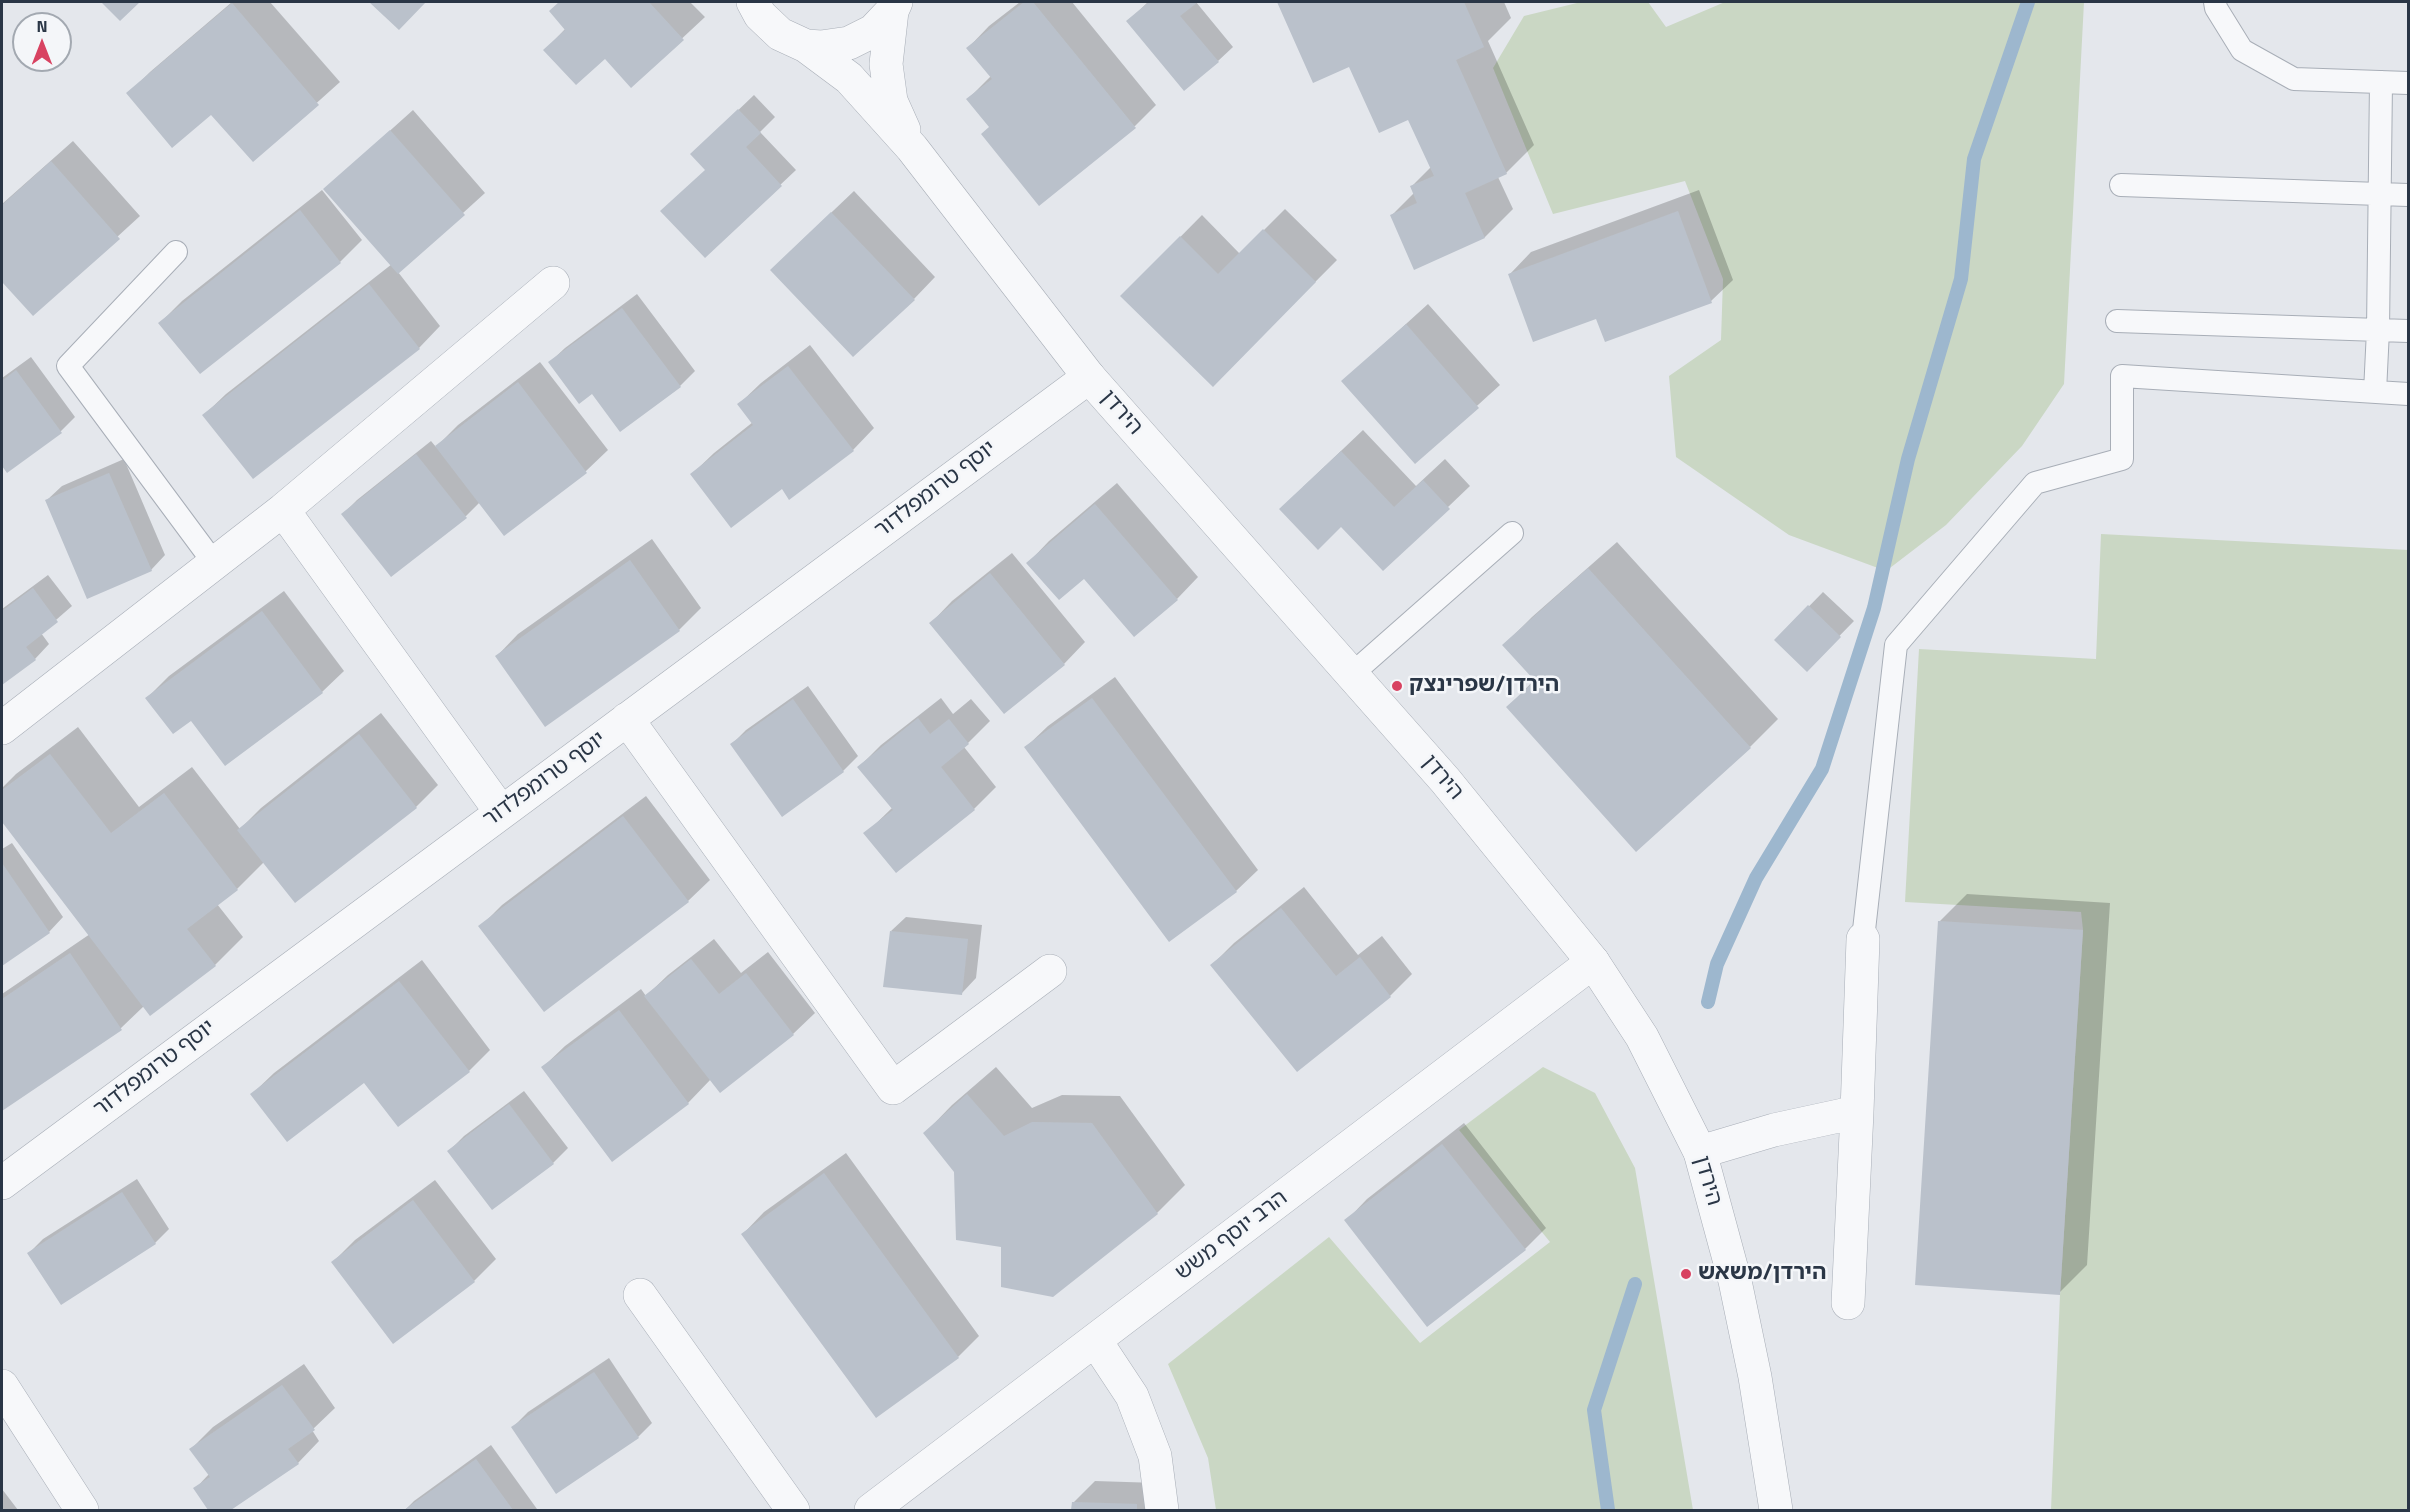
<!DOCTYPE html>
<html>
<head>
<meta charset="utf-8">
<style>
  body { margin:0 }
  #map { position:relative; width:2410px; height:1512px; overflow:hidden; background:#e4e7ec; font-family:"Titillium Web",sans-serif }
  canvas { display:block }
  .frame { position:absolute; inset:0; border:3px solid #2a3646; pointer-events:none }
  .north { position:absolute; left:12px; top:12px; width:60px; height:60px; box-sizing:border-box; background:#f4f6f9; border:2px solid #a3a9b1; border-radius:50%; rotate:0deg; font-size:16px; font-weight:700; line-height:24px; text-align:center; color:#2a3646 }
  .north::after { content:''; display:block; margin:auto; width:21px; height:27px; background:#d84261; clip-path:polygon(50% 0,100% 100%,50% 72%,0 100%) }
</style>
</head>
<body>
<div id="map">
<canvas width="2410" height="1512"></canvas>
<div class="frame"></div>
<div class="north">N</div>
</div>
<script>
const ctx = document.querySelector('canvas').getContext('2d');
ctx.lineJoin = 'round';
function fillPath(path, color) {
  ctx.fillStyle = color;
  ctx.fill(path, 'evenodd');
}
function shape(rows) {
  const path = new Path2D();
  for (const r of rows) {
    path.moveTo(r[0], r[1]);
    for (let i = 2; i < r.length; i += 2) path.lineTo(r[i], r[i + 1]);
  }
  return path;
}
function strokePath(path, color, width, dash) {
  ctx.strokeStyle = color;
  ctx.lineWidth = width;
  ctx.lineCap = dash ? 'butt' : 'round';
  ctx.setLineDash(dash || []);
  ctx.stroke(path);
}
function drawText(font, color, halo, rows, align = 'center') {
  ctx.font = font + ' "Titillium Web","Noto Sans Hebrew",sans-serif';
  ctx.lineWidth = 5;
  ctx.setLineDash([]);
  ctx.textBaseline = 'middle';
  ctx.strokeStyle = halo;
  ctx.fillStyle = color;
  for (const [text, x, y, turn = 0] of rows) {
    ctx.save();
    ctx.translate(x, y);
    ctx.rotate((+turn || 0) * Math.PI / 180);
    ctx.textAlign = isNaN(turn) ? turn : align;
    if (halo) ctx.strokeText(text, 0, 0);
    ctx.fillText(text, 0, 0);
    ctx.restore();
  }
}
fillPath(shape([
  [1581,2,1648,2,1666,27,1725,2,2084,2,2064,384,2022,446,1946,525,1886,571,1789,535,1676,457,1669,376,1721,340,1723,279,1685,181,1553,214,1493,68,1524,16],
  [2101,534,2408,550,2408,1510,2051,1510,2060,1295,2083,930,2081,912,1905,902,1919,649,2096,659],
  [1543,1067,1595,1093,1635,1168,1693,1510,1216,1510,1208,1458,1168,1364,1329,1237,1420,1343,1550,1242,1459,1130]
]), '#cad7c4');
fillPath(shape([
  [232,2,270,2,340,82,253,160,212,112,128,94,150,72],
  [371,2,425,2,399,27],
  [561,2,690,2,705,17,631,86,605,57,545,50,566,28,551,11],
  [1020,2,1072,2,1156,105,1135,126,991,126,968,99,991,76,968,48,989,26],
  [1148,2,1196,2,1233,47,1218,61,1128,21],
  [1278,2,1504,2,1511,18,1488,41,1534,145,1506,173,1498,177,1513,209,1485,237,1415,268,1391,216,1414,193,1411,187,1431,167,1409,118,1349,65,1313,81],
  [754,95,775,117,760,132,796,170,705,256,707,140],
  [413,110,485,193,398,272,440,326,419,348,204,415,226,394,392,264,325,189],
  [73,141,140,216,33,314,2,280,2,204],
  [322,190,362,240,340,262,201,372,160,323,182,301],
  [1699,190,1733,280,1711,301,1510,274,1531,252],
  [854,191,935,277,914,299,794,248],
  [1285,209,1337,260,1213,385,1122,296,1202,215,1240,254],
  [637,294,695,371,680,386,621,430,593,392,550,362,565,348],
  [1428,304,1500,385,1415,462,1343,381],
  [810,345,874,428,853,450,782,487,692,474,714,453,753,422,739,404,761,383],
  [31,357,75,417,61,431,7,471,2,464,2,378],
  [540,362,608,450,586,471,505,534,480,502,466,516,343,514,357,500,431,441,436,447,458,425],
  [1363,430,1416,486,1445,459,1470,486,1383,569,1303,487],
  [124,459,165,555,151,570,47,500,62,486],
  [1117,483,1198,577,1177,599,1028,563,1049,541],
  [652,539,701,608,679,630,545,725,497,656,518,634],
  [1617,542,1778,719,1750,747,1508,707,1535,679,1504,645,1532,617],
  [1012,553,1085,642,1064,664,931,623,952,601],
  [48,575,72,606,41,633,49,644,35,659,2,683,2,609],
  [284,591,344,671,322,692,191,719,147,698,169,676],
  [1823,592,1854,621,1807,669,1776,640],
  [1115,677,1258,870,1236,891,1026,747,1048,726],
  [808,686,858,756,843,771,782,815,732,744,746,730],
  [941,698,953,714,971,699,990,721,964,747,996,787,974,809,865,834,892,808,859,767,881,745],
  [381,713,438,785,416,807,264,862,237,889,217,904,243,937,215,965,144,1006,121,1028,2,1109,2,994,90,934,2,819,2,788,16,774,78,727,139,807,192,767,240,829,261,808],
  [646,796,710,880,688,901,480,927,502,905],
  [12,843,63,917,49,932,2,964,2,849],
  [1304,887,1358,955,1382,936,1412,974,1390,996,1297,1070,1212,965,1234,943],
  [1967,894,2110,903,2087,1265,2059,1293,1939,922],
  [906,917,982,925,976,978,962,993,891,931],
  [714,939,741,973,768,952,815,1013,793,1034,711,1079,688,1103,543,1067,565,1046,641,989,646,996,668,975],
  [422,960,490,1050,469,1071,252,1094,274,1073],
  [996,1067,1032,1108,1062,1095,1120,1096,1185,1185,1157,1213,1053,1296,1002,1246,955,1171,925,1133,952,1105],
  [524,1091,568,1148,553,1163,492,1208,449,1151,464,1136],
  [1464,1123,1546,1228,1525,1249,1346,1221,1367,1199],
  [846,1153,979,1336,958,1357,743,1234,764,1212],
  [137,1179,169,1229,155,1243,29,1253,43,1239],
  [435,1180,496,1259,474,1281,333,1262,355,1240],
  [609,1358,652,1423,638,1437,513,1427,528,1412],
  [304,1364,335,1408,312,1430,319,1441,298,1463,228,1510,210,1510,195,1489,209,1474,191,1449,213,1427],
  [491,1445,537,1509,535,1510,405,1510,414,1501],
  [1095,1481,1158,1483,1157,1510,1050,1510,1073,1510,1073,1503],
  [2,1489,18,1510,2,1510]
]), '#0003');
strokePath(shape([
  [1708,1002,1717,964,1756,878,1822,769,1874,608,1908,459,1961,279,1974,159,2028,2],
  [1608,1510,1594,1410,1635,1284]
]), '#9db7ce', 14);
fillPath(shape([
  [101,2,140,2,120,21],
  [369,2,426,2,399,30],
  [559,2,649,2,684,40,631,88,605,59,576,85,543,50,565,30,549,11],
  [1024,2,1033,2,1136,128,1039,206,981,134,989,127,966,99,992,79,966,48],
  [1149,2,1198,2,1180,16,1219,62,1184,91,1126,21],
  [1277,2,1464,2,1484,47,1456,60,1507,174,1465,193,1485,238,1414,270,1390,215,1417,203,1410,186,1434,176,1408,120,1379,133,1349,67,1313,83],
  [232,3,319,105,253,162,211,115,172,148,126,93],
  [738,109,761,133,746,147,782,186,705,258,660,211,705,170,690,154],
  [390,130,465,215,398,274,323,189],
  [51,161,120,239,33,316,2,282,2,205],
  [300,210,341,263,200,374,158,323],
  [1678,211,1712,303,1605,342,1596,319,1533,342,1508,274],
  [831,212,915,300,853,357,770,270],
  [1263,229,1316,282,1213,387,1120,296,1180,236,1218,274],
  [369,284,420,349,253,479,202,415],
  [622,308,681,387,620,432,592,394,579,404,548,362],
  [1406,324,1479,408,1415,464,1341,381],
  [788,366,854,451,789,500,782,489,731,528,690,474,753,425,737,404],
  [16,370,62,433,7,473,2,466,2,381],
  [518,382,587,473,504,536,435,446],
  [1341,451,1394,507,1423,480,1450,509,1383,571,1341,527,1318,550,1279,509],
  [416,454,467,518,391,577,341,514],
  [109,473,152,571,87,599,45,500],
  [1095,504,1178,600,1134,637,1084,579,1059,600,1026,563],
  [630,560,680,631,545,727,495,656],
  [1588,568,1751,748,1636,852,1506,707,1535,681,1502,645],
  [990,573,1065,665,1004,714,929,623],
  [33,588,58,622,26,647,36,660,2,685,2,611],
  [1808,605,1841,637,1807,672,1774,640],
  [262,611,323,693,225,766,191,721,173,734,145,698],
  [1092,698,1237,892,1169,942,1024,747],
  [793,699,844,772,782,817,730,744],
  [918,718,930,734,949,719,969,744,941,767,975,810,896,873,863,833,893,810,857,767],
  [359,734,417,808,295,903,237,830],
  [50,754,111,833,164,793,238,890,187,929,216,966,150,1016,2,822,2,790],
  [623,816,689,902,544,1012,478,926],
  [2,863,50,933,2,966],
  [1281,908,1336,976,1360,957,1391,997,1297,1072,1210,965],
  [1938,921,2083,930,2060,1295,1915,1285],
  [890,931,968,939,962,995,883,987],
  [70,953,122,1030,2,1111,2,999],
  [691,959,719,994,746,973,794,1035,720,1093,644,996],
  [399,981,470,1072,398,1127,364,1083,287,1142,250,1094],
  [619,1010,689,1104,612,1162,541,1067],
  [967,1094,1004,1136,1032,1122,1092,1123,1158,1214,1053,1297,1001,1287,1001,1247,956,1240,954,1172,923,1133],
  [509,1104,554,1164,492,1210,447,1151],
  [1442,1144,1526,1250,1427,1327,1344,1220],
  [824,1173,959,1358,876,1418,741,1234],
  [122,1192,156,1244,61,1305,27,1253],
  [413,1200,475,1282,393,1344,331,1262],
  [594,1372,639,1438,556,1494,511,1427],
  [282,1385,315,1430,288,1449,299,1464,231,1510,208,1510,193,1488,210,1477,189,1449],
  [476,1459,513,1510,404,1510],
  [1072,1502,1137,1504,1137,1510,1071,1510]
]), '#bac1cb');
const service = shape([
  [2215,2,2216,8,2242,50,2294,79,2408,83],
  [2121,185,2408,195],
  [176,252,68,366,214,563],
  [2117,321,2408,331],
  [2375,392,2378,330,2381,82],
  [1352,674,1512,533],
  [1863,939,1896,645,2035,483,2122,459,2122,376,2408,394]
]);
const minor = shape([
  [283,510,501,812],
  [627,719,893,1088,1050,971],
  [2,728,283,510,553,283],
  [1700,1152,1774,1130,1857,1112,1863,939],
  [2,1183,1089,377],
  [640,1295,793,1510],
  [1848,1303,1857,1112],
  [1095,1340,1132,1396,1155,1456,1162,1510],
  [2,1386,82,1510],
  [871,1510,1593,962]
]);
const tertiary = shape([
  [753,2,760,15,780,34,806,46,821,47,849,43,873,31,892,11,896,2],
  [892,11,886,64,891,101,904,130],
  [806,46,849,78,912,148,1089,377,1445,780,1593,962,1642,1037,1700,1152,1735,1281,1755,1377,1776,1510]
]);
strokePath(service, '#a8aeb7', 24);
strokePath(minor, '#a8aeb7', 34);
strokePath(tertiary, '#a8aeb7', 34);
strokePath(service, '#f7f8fa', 22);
strokePath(minor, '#f7f8fa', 33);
strokePath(tertiary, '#f7f8fa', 33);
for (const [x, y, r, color] of [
  [1397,686,6,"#d84261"],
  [1686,1274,6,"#d84261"]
]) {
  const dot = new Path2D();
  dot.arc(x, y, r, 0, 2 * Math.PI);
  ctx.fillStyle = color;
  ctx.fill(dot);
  strokePath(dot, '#f4f6f9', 2);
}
drawText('22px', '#2a3646', '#f4f6f9', [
  ["הירדן",1121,413,49],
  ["יוסף טרומפלדור",936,490,-37],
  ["הירדן",1442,778,50],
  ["יוסף טרומפלדור",545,780,-36],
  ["יוסף טרומפלדור",155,1069,-37],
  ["הירדן",1707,1181,74],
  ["הרב יוסף משש",1232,1236,-37]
]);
drawText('bold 22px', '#2a3646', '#f4f6f9', [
  ["הירדן/שפרינצק",1409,686],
  ["הירדן/משאש",1698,1274]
], 'left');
</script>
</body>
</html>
